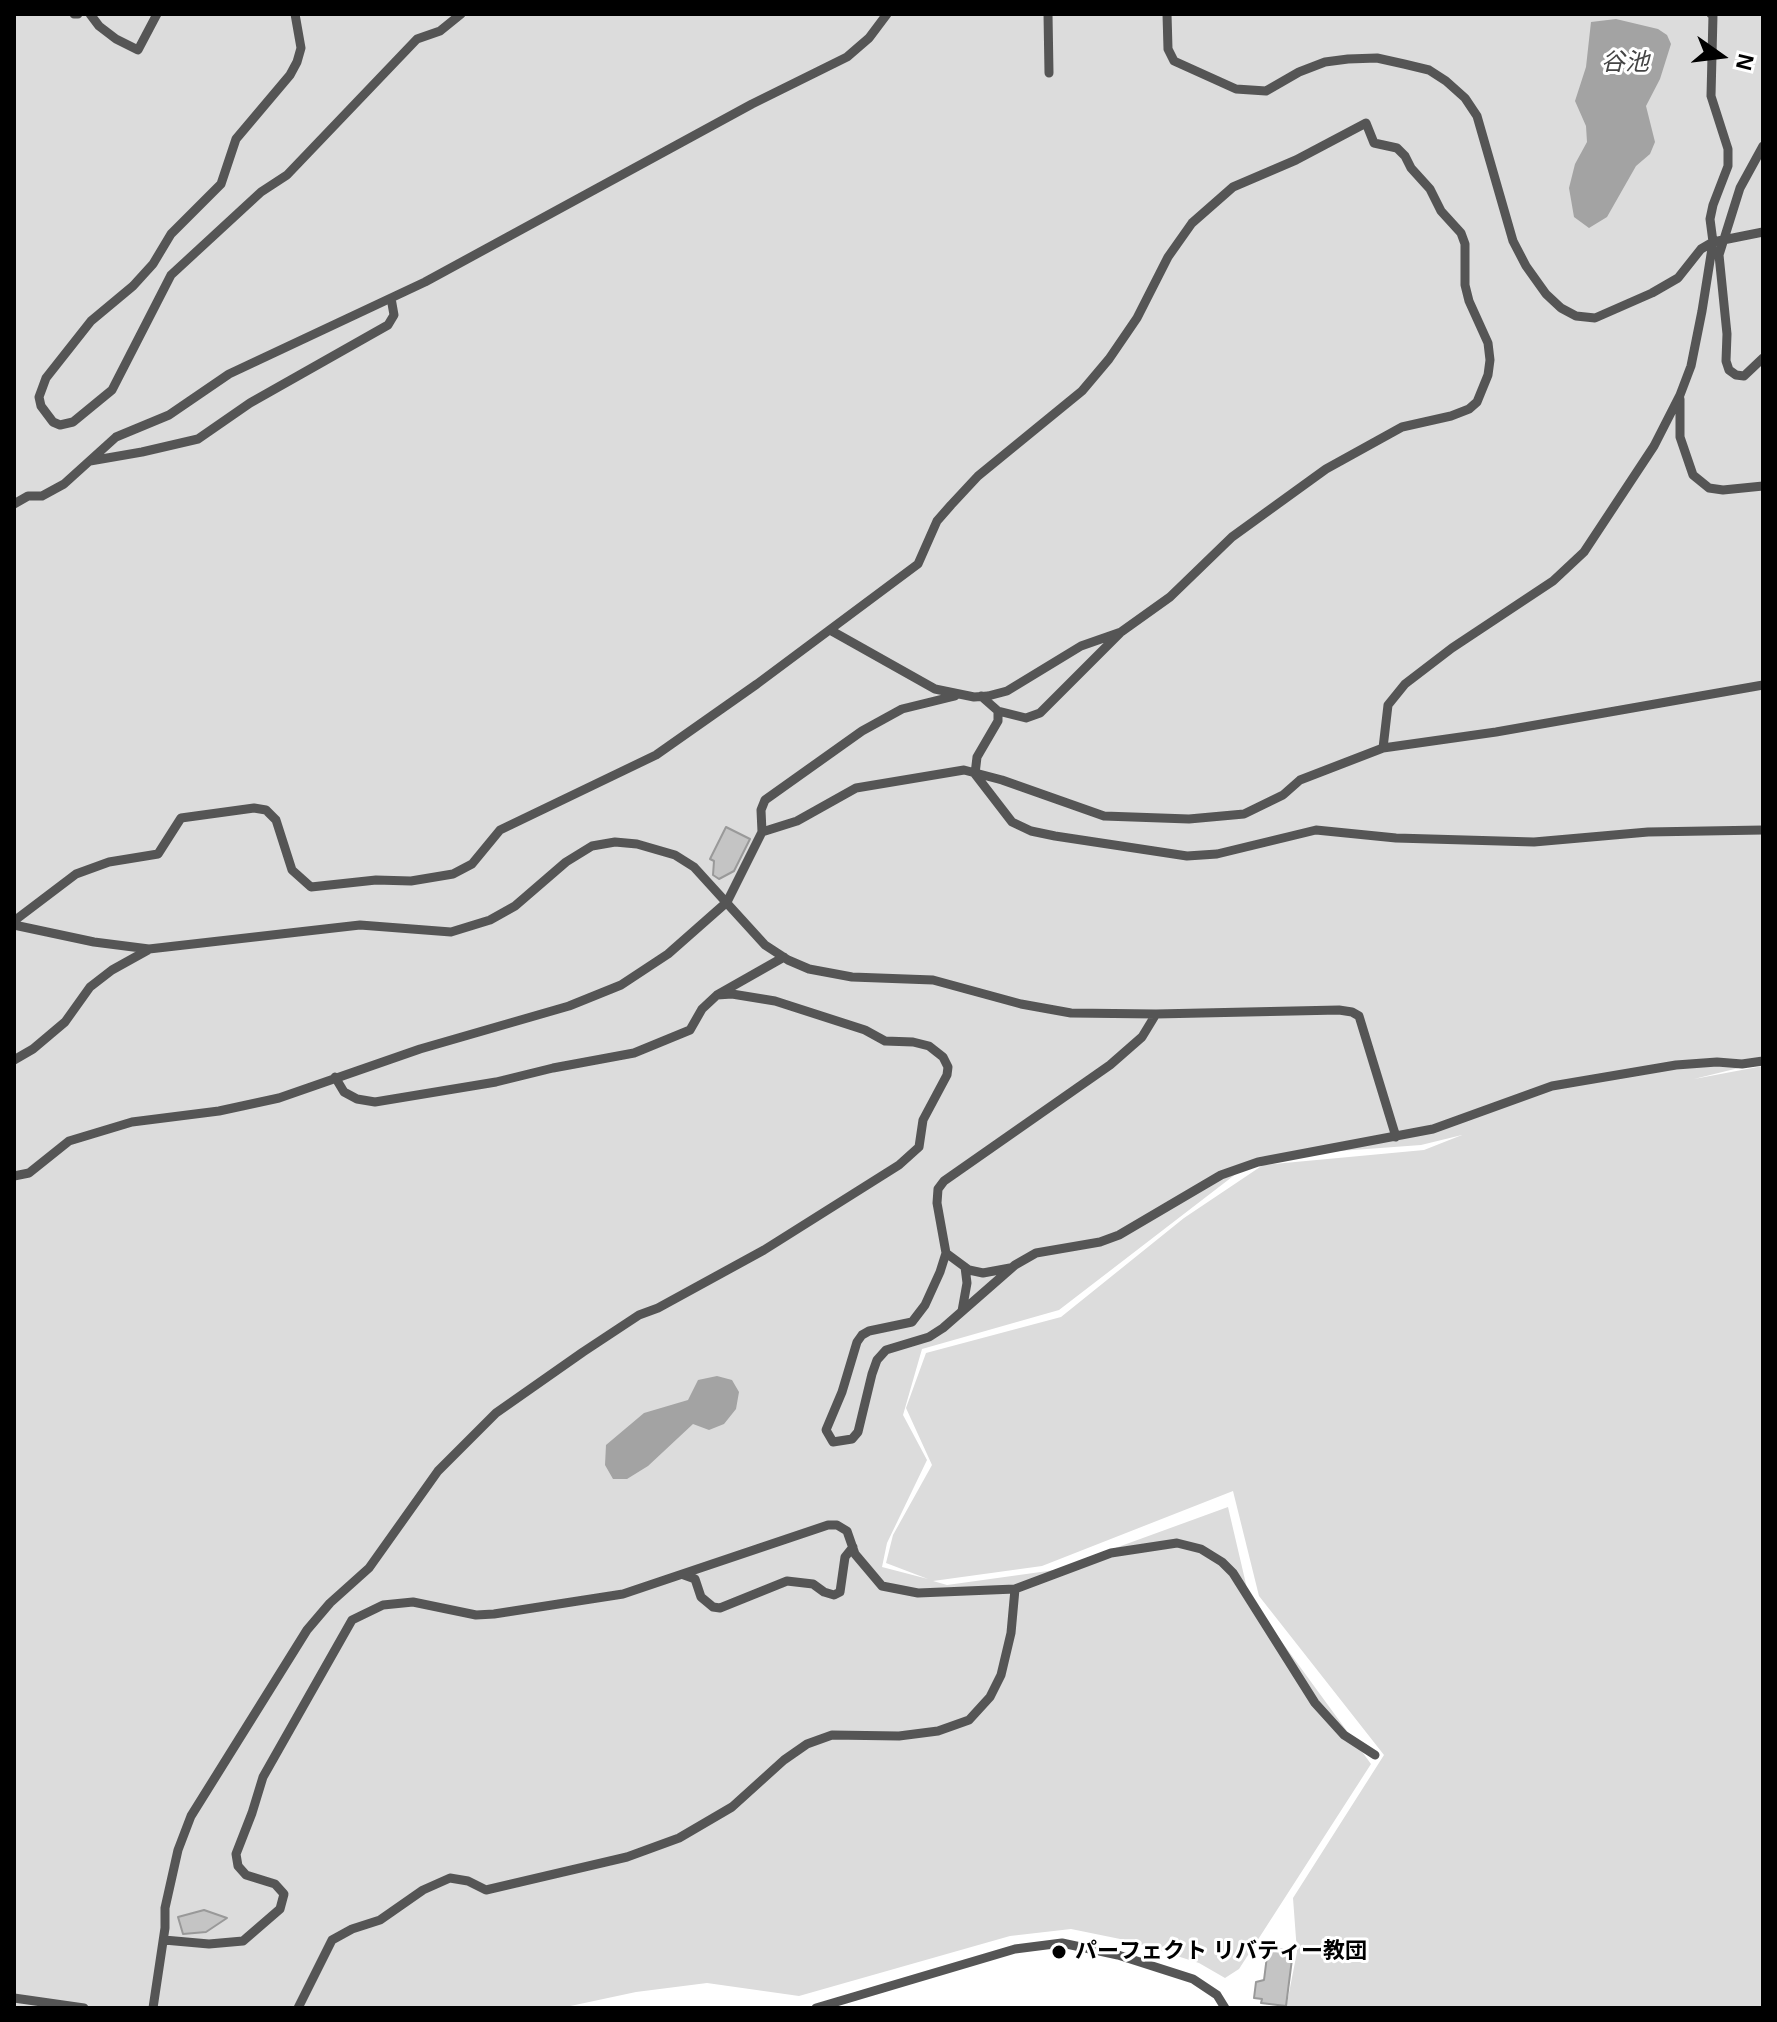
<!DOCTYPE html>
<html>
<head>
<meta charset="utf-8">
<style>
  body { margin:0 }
  #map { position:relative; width:1777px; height:2022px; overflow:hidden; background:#fff; font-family:Helvetica,sans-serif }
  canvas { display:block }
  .frame { position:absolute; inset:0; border:16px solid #000; pointer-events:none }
  .north { position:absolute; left:1681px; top:16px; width:80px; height:80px; -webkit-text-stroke:6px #fff; paint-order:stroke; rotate:104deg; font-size:22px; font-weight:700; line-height:32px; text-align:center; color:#000 }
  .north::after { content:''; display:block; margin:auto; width:28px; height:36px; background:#000; clip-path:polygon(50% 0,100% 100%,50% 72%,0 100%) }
</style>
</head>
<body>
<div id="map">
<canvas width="1777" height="2022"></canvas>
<div class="frame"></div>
<div class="north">N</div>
</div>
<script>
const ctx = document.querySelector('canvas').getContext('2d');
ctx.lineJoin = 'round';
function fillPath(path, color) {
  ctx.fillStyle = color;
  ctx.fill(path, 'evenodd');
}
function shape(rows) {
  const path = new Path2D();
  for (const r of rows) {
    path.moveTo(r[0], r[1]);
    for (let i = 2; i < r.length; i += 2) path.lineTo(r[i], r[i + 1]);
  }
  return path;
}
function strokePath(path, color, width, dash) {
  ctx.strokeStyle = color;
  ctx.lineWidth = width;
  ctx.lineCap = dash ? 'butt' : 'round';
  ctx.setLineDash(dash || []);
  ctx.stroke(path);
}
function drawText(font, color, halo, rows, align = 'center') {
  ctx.font = font + ' Helvetica,"Noto Sans JP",sans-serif';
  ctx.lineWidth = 6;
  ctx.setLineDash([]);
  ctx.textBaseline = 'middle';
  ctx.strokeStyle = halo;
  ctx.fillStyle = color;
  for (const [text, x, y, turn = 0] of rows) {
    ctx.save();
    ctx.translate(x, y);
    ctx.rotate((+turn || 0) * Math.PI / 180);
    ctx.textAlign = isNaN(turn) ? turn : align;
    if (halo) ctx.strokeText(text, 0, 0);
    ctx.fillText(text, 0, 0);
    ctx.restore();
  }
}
fillPath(shape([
  [14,14,1763,14,1763,1062,1694,1079,1763,1066,1763,2008,1286,2008,1297,1952,1293,1898,1384,1755,1259,1596,1233,1491,1042,1566,933,1581,947,1585,1055,1570,1228,1507,1249,1597,1371,1764,1239,1969,1225,1978,1199,1963,1130,1941,1071,1929,1010,1936,799,1996,707,1983,636,1992,561,2008,14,2008],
  [1462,1135,1424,1150,1263,1165,1184,1218,1061,1317,926,1353,906,1408,932,1465,893,1535,886,1563,928,1579,882,1567,887,1543,927,1460,903,1415,922,1349,1059,1310,1258,1157,1421,1145]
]), '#dcdcdc');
fillPath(shape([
  [1616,19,1658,29,1667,35,1671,44,1660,79,1646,106,1655,142,1650,154,1636,166,1607,217,1589,228,1574,217,1569,188,1575,164,1587,142,1586,126,1575,101,1586,67,1591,22],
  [717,1376,732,1380,739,1392,736,1409,724,1424,709,1430,693,1424,648,1466,627,1479,613,1479,605,1465,606,1445,644,1413,688,1400,698,1380]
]), '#a3a3a3');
const building = shape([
  [726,827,750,839,734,871,719,879,713,875,714,861,710,859,726,827],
  [204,1910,227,1918,206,1932,183,1934,178,1917,204,1910],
  [1268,1948,1293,1951,1286,2006,1261,2003,1262,1999,1254,1998,1256,1982,1264,1980,1268,1948]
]);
fillPath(building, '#c4c4c4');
strokePath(building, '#999', 2);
strokePath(shape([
  [74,14,78,14],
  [90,14,99,26,116,39,138,50,157,14],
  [295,14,301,48,297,62,290,75,236,139,221,184,171,234,153,264,133,286,91,321,46,378,39,397,41,406,53,422,60,425,73,422,112,390,171,275,261,192,287,175,417,39,440,31,461,14],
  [1048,14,1049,73],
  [1167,14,1168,49,1174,61,1236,89,1266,91,1299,72,1325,62,1348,59,1377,58,1404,64,1429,70,1446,81,1465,98,1477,116,1513,241,1526,266,1546,294,1561,308,1576,316,1595,318,1652,293,1678,278,1701,249,1713,242,1763,232],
  [1763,146,1740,188,1719,255,1727,334,1726,361,1729,370,1736,375,1744,376,1763,358],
  [1680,399,1680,437,1693,475,1709,488,1723,490,1763,486],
  [90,461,142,452,198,439,250,403,388,325,394,315,391,298],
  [14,504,28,496,42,496,64,484,116,437,169,415,229,374,425,282,752,104,847,57,869,38,887,14],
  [981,696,998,711,998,721,977,757,975,774,1012,822,1031,831,1055,836,1187,856,1217,854,1316,830,1396,838,1534,842,1648,832,1763,830],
  [998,711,1026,718,1040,713,1120,633],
  [1383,748,1388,705,1405,684,1452,648,1553,581,1584,552,1654,446,1680,395,1691,366,1702,311,1713,242,1710,219,1713,205,1728,166,1728,149,1711,96,1713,15,1711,14],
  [762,832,761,810,765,800,862,731,902,709,955,696],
  [14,921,76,874,109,862,158,854,181,818,254,808,266,810,276,820,292,870,311,887,376,880,411,881,453,874,472,864,500,830,656,755,757,684,918,564,937,521,951,505,978,476,1082,391,1109,359,1137,318,1168,257,1192,223,1233,187,1296,160,1366,123,1374,143,1397,148,1405,156,1411,168,1430,189,1441,211,1461,233,1465,244,1465,285,1469,301,1488,343,1490,360,1488,375,1477,402,1469,409,1451,416,1402,427,1326,469,1232,537,1170,597,1121,632,1081,646,1007,691,988,696,974,697,935,689,830,630],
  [14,925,94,942,149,949,360,925,451,932,490,920,515,906,566,862,592,846,615,842,637,844,675,855,694,867,765,945,788,960,809,969,852,977,933,980,1021,1004,1071,1013,1156,1014,1339,1010,1352,1012,1359,1016,1396,1137],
  [1156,1014,1142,1037,1110,1065,944,1181,938,1189,937,1203,946,1253,940,1272,925,1305,912,1322,869,1331,862,1335,857,1342,842,1392,826,1430,833,1442,852,1439,858,1432,872,1374,877,1360,886,1350,929,1337,943,1328,1015,1265,1036,1253,1100,1242,1119,1235,1221,1175,1258,1162,1433,1129,1552,1086,1676,1065,1717,1062,1742,1064,1763,1061],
  [14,1060,33,1049,65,1022,90,987,112,970,148,950],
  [335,1077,344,1092,357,1099,375,1102,496,1082,553,1068,634,1053,690,1030,702,1009,717,995,784,957],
  [14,1176,29,1173,69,1141,132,1122,219,1111,279,1098,420,1049,569,1006,621,985,668,954,727,902,762,832,797,821,856,788,964,770,1002,780,1104,816,1189,819,1244,814,1283,795,1300,780,1383,748,1496,732,1763,685],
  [946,1253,969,1270,983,1273,1010,1268],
  [962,1311,967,1283,965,1267],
  [684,1575,695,1579,701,1597,713,1607,720,1608,787,1581,813,1584,824,1592,834,1595,840,1592,845,1557,853,1547],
  [164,1940,209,1944,243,1941,280,1909,284,1894,275,1884,246,1875,238,1866,236,1854,252,1813,263,1777,352,1620,383,1605,413,1602,476,1615,494,1614,623,1594,828,1525,837,1525,847,1531,855,1554,882,1586,918,1593,1015,1589,1111,1553,1177,1543,1201,1549,1222,1562,1233,1573,1315,1703,1344,1735,1375,1755],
  [14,1998,84,2008],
  [153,2008,165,1928,165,1908,178,1850,191,1816,307,1630,330,1603,369,1568,438,1471,496,1413,583,1352,639,1315,658,1308,764,1250,899,1165,919,1147,923,1120,947,1075,948,1067,943,1057,929,1046,913,1042,885,1041,865,1030,775,1001,732,994,717,995],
  [298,2008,332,1940,352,1929,380,1920,423,1890,450,1878,468,1881,486,1890,627,1857,679,1838,732,1807,784,1760,807,1744,832,1735,899,1736,938,1731,969,1720,990,1697,1001,1675,1011,1633,1015,1589],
  [816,2008,1015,1949,1062,1943,1118,1955,1193,1979,1217,1995,1225,2008]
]), '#555', 9);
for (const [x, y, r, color] of [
  [1059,1952,8,"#000"]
]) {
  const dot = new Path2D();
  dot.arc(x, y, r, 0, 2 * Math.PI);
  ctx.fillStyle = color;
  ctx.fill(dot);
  strokePath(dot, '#fff', 3);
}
drawText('bold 22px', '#000', '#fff', [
  ["パーフェクト リバティー教団",1075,1952]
], 'left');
drawText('italic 24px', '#444', '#fff', [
  ["谷池",1625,63]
]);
</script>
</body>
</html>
